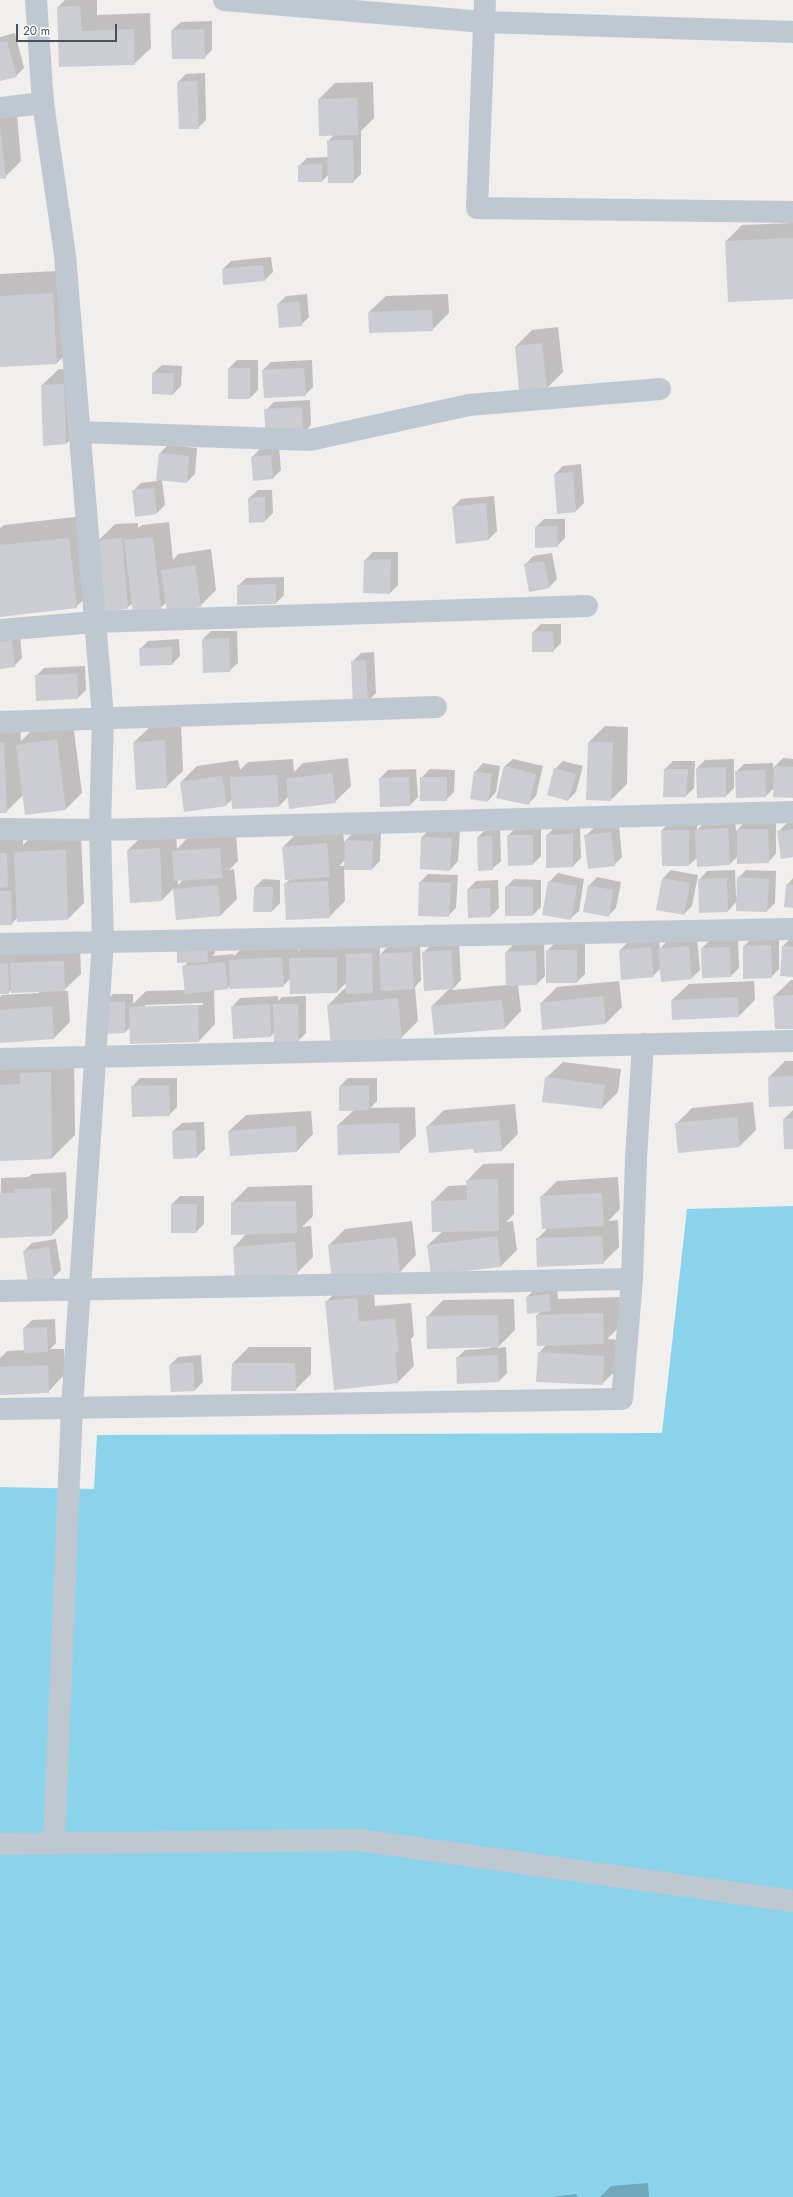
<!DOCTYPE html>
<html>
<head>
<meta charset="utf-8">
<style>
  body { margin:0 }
  #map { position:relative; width:793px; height:2197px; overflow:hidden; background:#f1eeee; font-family:Jost,sans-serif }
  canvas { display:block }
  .scale { position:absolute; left:16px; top:24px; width:101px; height:18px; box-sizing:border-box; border:2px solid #47515b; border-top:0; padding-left:5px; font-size:12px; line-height:14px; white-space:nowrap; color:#47515b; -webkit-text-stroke:3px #fff; paint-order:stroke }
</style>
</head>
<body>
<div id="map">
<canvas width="793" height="2197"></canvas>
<div class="scale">20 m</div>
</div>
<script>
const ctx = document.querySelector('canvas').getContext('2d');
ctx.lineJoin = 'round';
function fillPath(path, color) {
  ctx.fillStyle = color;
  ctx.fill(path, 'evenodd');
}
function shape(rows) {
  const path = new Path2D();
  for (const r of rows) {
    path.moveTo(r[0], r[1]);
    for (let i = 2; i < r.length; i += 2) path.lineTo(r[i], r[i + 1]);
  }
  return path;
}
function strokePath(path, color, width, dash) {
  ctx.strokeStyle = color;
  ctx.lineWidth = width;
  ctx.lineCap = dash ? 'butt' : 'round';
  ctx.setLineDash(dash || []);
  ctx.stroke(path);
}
fillPath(shape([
  [793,1206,793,2197,0,2197,0,1487,94,1489,97,1435,662,1433,687,1209]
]), '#8bd3ea');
fillPath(shape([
  [65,0,97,0,97,15,150,13,151,48,134,64,60,66,58,7],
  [212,21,212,50,204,58,172,30,181,22],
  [15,33,24,68,16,76,0,80,0,37],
  [205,73,206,120,198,128,178,82,186,74],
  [373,82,374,118,361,131,361,174,353,182,329,174,322,181,299,166,307,158,329,157,328,141,334,135,319,99,335,83],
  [17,114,21,161,5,177,0,178,0,115],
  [793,223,793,298,726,241,742,225],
  [271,257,273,272,265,280,223,269,231,261],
  [76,270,80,340,57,363,0,366,0,274],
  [307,294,309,317,301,325,278,304,286,296],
  [448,294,449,313,432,330,369,312,386,296],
  [558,327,563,372,547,388,516,346,532,330],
  [237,360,258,360,258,390,250,398,229,368],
  [312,360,313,387,305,395,263,370,271,362],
  [162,365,182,366,181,386,173,394,153,393,153,373],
  [59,369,80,369,82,427,66,444,42,385],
  [310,400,311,425,303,433,266,410,274,402],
  [168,445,197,448,195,474,187,482,162,480,165,505,157,513,133,491,141,483,157,481,160,453],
  [279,447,281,470,273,478,252,457,260,449],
  [581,464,584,503,576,511,555,474,563,466],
  [258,490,272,490,273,513,265,521,249,498],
  [494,496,497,531,489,539,456,543,453,507,461,499],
  [92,515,99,584,76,607,0,616,0,528,4,525],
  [544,519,565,519,565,538,557,546,536,527],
  [169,522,173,560,178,554,211,549,216,590,200,606,167,602,160,608,133,603,127,608,99,540,115,524,138,523,138,528,142,525],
  [373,552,398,552,398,585,390,593,365,560],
  [552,553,557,579,549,587,525,565,533,556],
  [284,577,284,595,276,603,238,604,238,586,246,578],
  [541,624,561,624,561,643,553,651,533,632],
  [211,631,237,631,238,663,229,671,203,639],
  [20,633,22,658,14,666,0,668,0,635],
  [179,639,180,656,172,664,140,649,148,641],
  [374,652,376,693,368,701,352,662,361,653],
  [85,666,86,690,78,698,36,676,44,668],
  [73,723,82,793,66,809,23,795,6,812,0,812,0,727,20,726,21,741,33,729],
  [181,724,183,771,166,787,134,742,151,726],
  [605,726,628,727,627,784,611,800,589,742],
  [348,758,351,786,335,802,289,796,279,806,233,808,233,799,226,805,181,782,197,766,238,760,240,770,248,762,293,759,294,772,303,763],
  [783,758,793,759,793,797,774,788,766,796,736,772,744,764,773,763,773,768],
  [513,759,543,766,536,796,528,804,504,767],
  [734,759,734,788,726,796,698,797,697,768,705,760],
  [563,761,583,766,576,792,568,800,555,769],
  [673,761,695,761,694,788,686,796,664,796,665,769],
  [483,763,500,766,496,792,488,801,475,772],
  [416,769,418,797,410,805,380,778,388,770],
  [430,769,455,770,454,792,446,800,421,778],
  [735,820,736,831,746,821,776,821,776,854,768,862,738,856,730,864,698,857,689,865,662,830,670,822,697,822,697,830,704,823],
  [793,822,793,856,779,831,787,823],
  [619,825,622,857,614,865,585,836,594,828],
  [516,827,541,827,541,856,533,864,508,836],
  [555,827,580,827,581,858,573,866,547,835],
  [343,828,344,842,354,832,381,833,380,861,372,869,344,869,345,901,329,917,285,884,290,879,283,847,299,831],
  [345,860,345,866,339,866],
  [500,828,501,861,492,869,478,837,486,829],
  [430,829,460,830,458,861,450,870,422,837],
  [176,832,177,849,190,835,236,833,238,861,229,870,234,869,237,899,221,915,177,919,174,888,162,900,131,902,128,850,144,834],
  [184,879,178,885,178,880],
  [81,835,84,903,68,919,18,917,11,924,0,924,0,838,23,838,23,845,32,836],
  [671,870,698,875,692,906,684,914,657,909,663,878],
  [735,870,736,897,738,897,738,878,746,870,776,871,775,903,767,911,737,901,728,911,699,880,707,871],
  [558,873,584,879,579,911,570,919,549,882],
  [428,874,458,875,456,908,448,916,420,882],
  [597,877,621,882,616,908,608,916,589,886],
  [793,878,793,907,787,885],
  [263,879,280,880,280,903,272,911,254,911,255,887],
  [514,879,541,880,541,907,533,915,506,887],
  [498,880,499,908,491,916,468,889,476,881],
  [215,937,215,953,212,956,233,954,234,956,246,944,298,941,298,951,307,942,380,945,380,955,388,946,420,945,421,980,415,987,418,1021,401,1038,332,1044,328,1005,344,989,347,988,347,982,337,992,291,978,283,986,231,985,228,988,214,990,215,1024,199,1041,131,1027,125,1032,105,1003,113,994,133,994,133,1004,146,991,186,990,183,967],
  [203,1003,203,1005,145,1007,145,1005],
  [697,938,700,970,692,978,661,968,653,976,620,950,628,942,659,939,660,949,667,941],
  [752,938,779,938,779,969,771,977,744,946],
  [791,938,793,938,793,976,783,946],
  [738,939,739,968,731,976,702,948,710,940],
  [459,943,461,980,452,990,507,985,506,952,514,944,544,943,545,976,537,984,518,984,521,1011,505,1028,432,1006,450,988,423,953,431,945],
  [555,943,585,943,585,974,577,982,547,951],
  [80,945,81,974,63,991,68,991,70,1022,54,1038,0,1042,0,997,2,995,39,993,39,991,12,989,8,993,0,993,0,949],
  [791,980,793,980,793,1028,774,996],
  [619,981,622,1007,606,1023,541,1003,557,987],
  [754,981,755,1000,739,1016,672,1000,689,984],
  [278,996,278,1001,282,997,306,996,306,1033,298,1041,275,1032,271,1036,232,1007,240,998],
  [74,1050,75,1135,52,1158,0,1160,0,1069],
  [785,1061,793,1061,793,1105,770,1106,769,1077],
  [563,1062,621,1069,618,1092,602,1108,546,1078],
  [140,1078,177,1078,177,1107,169,1115,132,1087],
  [348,1078,377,1078,377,1101,370,1108,415,1107,416,1136,399,1152,338,1125,354,1110,340,1086],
  [753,1102,756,1130,740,1146,676,1124,692,1108],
  [515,1104,518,1134,502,1150,475,1152,474,1148,427,1127,444,1110],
  [793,1110,793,1148,784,1119],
  [311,1111,313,1134,297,1151,231,1155,229,1131,246,1115],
  [204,1122,205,1149,197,1157,174,1158,173,1131,182,1123],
  [514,1163,514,1214,506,1222,513,1221,517,1250,501,1266,428,1245,443,1231,432,1202,448,1186,467,1185,467,1181,483,1164],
  [66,1172,68,1218,52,1235,0,1237,1,1178,28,1177,32,1174],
  [618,1177,620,1209,608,1221,618,1220,619,1247,603,1263,537,1239,548,1228,541,1197,557,1181],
  [312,1185,313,1216,302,1227,311,1226,313,1257,297,1273,234,1247,247,1233,232,1203,248,1187],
  [180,1196,204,1196,204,1224,196,1232,172,1204],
  [412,1221,416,1255,400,1272,329,1245,345,1229],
  [56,1239,61,1270,53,1278,24,1251,32,1243],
  [373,1282,375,1306,411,1303,414,1335,411,1339,414,1366,398,1382,326,1302,342,1286],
  [557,1287,558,1299,619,1297,619,1327,607,1339,620,1340,618,1368,602,1384,539,1353,547,1344,537,1315,540,1312,527,1297,535,1289],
  [514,1299,515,1330,497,1348,506,1347,507,1373,499,1381,457,1358,465,1350,491,1348,491,1346,427,1317,443,1300],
  [55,1319,56,1343,50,1349,64,1349,64,1375,48,1392,0,1394,0,1358,7,1351,25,1350,24,1328,32,1320],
  [249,1347,311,1347,311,1374,295,1390,233,1363],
  [201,1355,203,1382,195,1390,170,1365,178,1357],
  [648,2183,649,2197,600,2197,611,2186],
  [577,2194,577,2197,551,2197]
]), '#0003');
fillPath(shape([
  [80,6,82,31,134,29,135,65,59,67,57,7],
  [204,29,205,59,172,59,171,30],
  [7,41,17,77,0,81,0,42],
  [197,81,199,129,179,129,177,82],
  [357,98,358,135,319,136,318,99],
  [0,128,6,178,0,179],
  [327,140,353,140,354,183,328,183],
  [322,164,322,182,298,182,298,165],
  [793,238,793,299,728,302,725,241],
  [263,265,265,281,223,285,222,269],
  [53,293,57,364,0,367,0,296],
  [299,301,302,326,279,328,277,304],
  [432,310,433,331,369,333,368,312],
  [542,343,547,389,519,392,515,346],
  [228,368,250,368,250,399,228,399],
  [304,368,306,396,264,398,262,370],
  [152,373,174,373,173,395,152,394],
  [64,384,66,444,43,446,41,385],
  [302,407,303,434,266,436,264,409],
  [159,453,189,456,187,483,156,480],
  [271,455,273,479,253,481,251,457],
  [573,472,576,512,557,514,554,474],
  [154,488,157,514,135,517,132,490],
  [265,497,265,522,249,523,248,498],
  [486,503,489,540,456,544,452,507],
  [557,526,558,547,535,548,535,527],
  [153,537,161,609,133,613,124,540],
  [69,538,77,608,0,617,0,545],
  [122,538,128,609,104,612,98,540],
  [391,559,390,594,363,593,364,560],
  [544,561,550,588,529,592,524,564],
  [195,565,201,607,167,612,161,570],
  [276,584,276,604,237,605,237,585],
  [553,631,554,652,532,652,532,632],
  [229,638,230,672,203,673,202,639],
  [12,640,15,667,0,669,0,642],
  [172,647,172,665,140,666,139,648],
  [366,660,368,702,353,703,351,661],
  [77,674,78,699,36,701,35,675],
  [57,739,66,810,25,815,16,745],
  [165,740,167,788,136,790,133,742],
  [0,742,4,742,7,813,0,813],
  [588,742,613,742,611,801,586,800],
  [504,766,536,774,529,805,496,798],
  [774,766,793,767,793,798,773,797],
  [726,767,726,797,697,798,696,768],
  [554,768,576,774,568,801,547,795],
  [664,769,688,769,686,797,663,797],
  [765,770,766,797,736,798,735,771],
  [474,771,492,774,488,802,470,799],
  [332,773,336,803,289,809,286,779],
  [277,775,279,807,232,809,230,777],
  [222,776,227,806,184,812,180,782],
  [409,777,410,806,380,807,379,778],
  [420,777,447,777,447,801,420,801],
  [728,828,730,865,697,867,695,830],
  [737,829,768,829,769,863,737,864],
  [793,829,793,857,781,859,777,831],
  [661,830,689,830,689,866,662,866],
  [611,832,615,866,588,869,584,835],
  [573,834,573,867,546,868,546,835],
  [507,835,533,835,533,865,508,866],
  [492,836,493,870,478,871,477,837],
  [421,837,452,838,450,871,420,869],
  [345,840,373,841,372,870,344,870],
  [327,843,330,877,285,880,282,847],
  [160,848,162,901,130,903,127,850],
  [220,848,222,878,174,881,172,851],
  [66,850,68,920,17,922,14,852],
  [0,853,7,853,8,887,0,888],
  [737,877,769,879,767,912,736,911],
  [662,878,690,883,684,915,656,910],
  [727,878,728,912,699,913,698,879],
  [328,881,330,918,286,920,284,883],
  [548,881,577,886,571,920,542,915],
  [419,882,451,883,449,917,418,916],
  [786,884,793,885,793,908,784,907],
  [218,885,221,916,176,920,173,889],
  [588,885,613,890,609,917,583,912],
  [505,886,533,887,533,916,505,916],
  [254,887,273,887,272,912,253,912],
  [490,888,491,917,468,918,467,889],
  [0,891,11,891,12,925,0,925],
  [207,944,208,962,177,963,177,945],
  [771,945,772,978,743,979,743,946],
  [689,946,692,979,661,982,658,949],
  [782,946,793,947,793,977,780,976],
  [651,947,654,977,621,980,619,950],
  [730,947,731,977,702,978,701,948],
  [451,950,454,989,424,991,422,952],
  [546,950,577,950,577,983,546,983],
  [536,951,537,985,506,986,505,952],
  [412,952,414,989,381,991,379,954],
  [372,953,373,993,346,994,346,954],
  [282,957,284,987,230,989,229,960],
  [337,957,337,993,290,994,289,958],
  [64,961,65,991,11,993,10,963],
  [225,962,228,989,185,994,182,966],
  [8,963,9,994,0,994,0,964],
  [793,995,793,1029,775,1029,773,996],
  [603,996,606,1024,542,1030,540,1003],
  [738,997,739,1017,672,1020,671,1000],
  [398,998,402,1039,331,1045,327,1005],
  [502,1000,505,1029,434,1035,431,1006],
  [104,1002,125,1002,125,1033,104,1034],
  [270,1004,271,1037,233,1039,231,1006],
  [273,1004,298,1004,299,1042,274,1042],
  [198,1005,199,1042,130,1044,129,1007],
  [52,1006,54,1039,0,1043,0,1010],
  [51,1072,52,1159,0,1161,0,1085,20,1084,20,1073],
  [793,1076,793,1106,769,1107,768,1077],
  [545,1077,605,1085,602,1109,542,1102],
  [169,1085,170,1116,132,1117,131,1086],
  [369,1085,369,1110,339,1111,339,1086],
  [737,1117,740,1147,678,1153,675,1123],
  [793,1118,793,1149,784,1149,783,1119],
  [499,1120,502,1151,474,1153,473,1149,429,1153,426,1126],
  [399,1123,400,1153,338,1155,337,1125],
  [296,1126,297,1152,230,1156,228,1131],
  [196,1130,197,1158,173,1159,172,1131],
  [498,1179,499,1231,432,1232,431,1201,467,1200,466,1180],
  [51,1188,52,1236,0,1238,0,1193,15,1193,14,1189],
  [602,1193,604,1226,542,1229,540,1196],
  [296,1201,297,1233,231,1235,231,1202],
  [171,1204,197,1204,196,1233,171,1233],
  [497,1236,501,1267,431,1275,427,1245],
  [602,1236,604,1264,537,1267,536,1238],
  [396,1237,400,1272,332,1281,328,1245],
  [295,1242,298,1274,235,1280,233,1247],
  [49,1247,54,1279,28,1283,23,1251],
  [549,1294,551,1311,527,1314,526,1297],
  [357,1298,359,1322,395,1318,399,1352,395,1353,398,1383,334,1390,325,1301],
  [603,1313,604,1344,537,1346,536,1315],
  [498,1315,499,1347,427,1349,426,1316],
  [47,1327,48,1352,24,1353,23,1328],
  [538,1352,604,1356,603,1385,536,1382],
  [498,1355,499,1382,457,1384,456,1357],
  [193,1362,195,1391,171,1392,169,1365],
  [232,1363,295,1363,296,1391,231,1391],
  [48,1365,49,1393,0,1395,0,1367]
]), '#cbcdd3');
strokePath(shape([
  [36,0,43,103,65,255,103,717,100,830,793,812],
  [224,0,484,22,793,32],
  [485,0,477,208,793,212],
  [0,108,43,103],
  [79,432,310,440,469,405,660,389],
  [0,630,95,622,587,606],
  [0,722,436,707],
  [0,829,100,830,103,941,72,1407,54,1842],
  [0,944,793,929],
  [0,1059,793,1041],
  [0,1291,632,1279],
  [0,1409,622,1399,632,1279,636,1159,643,1044],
  [0,1844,359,1840,793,1901]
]), '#bfc8d0', 22);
</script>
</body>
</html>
